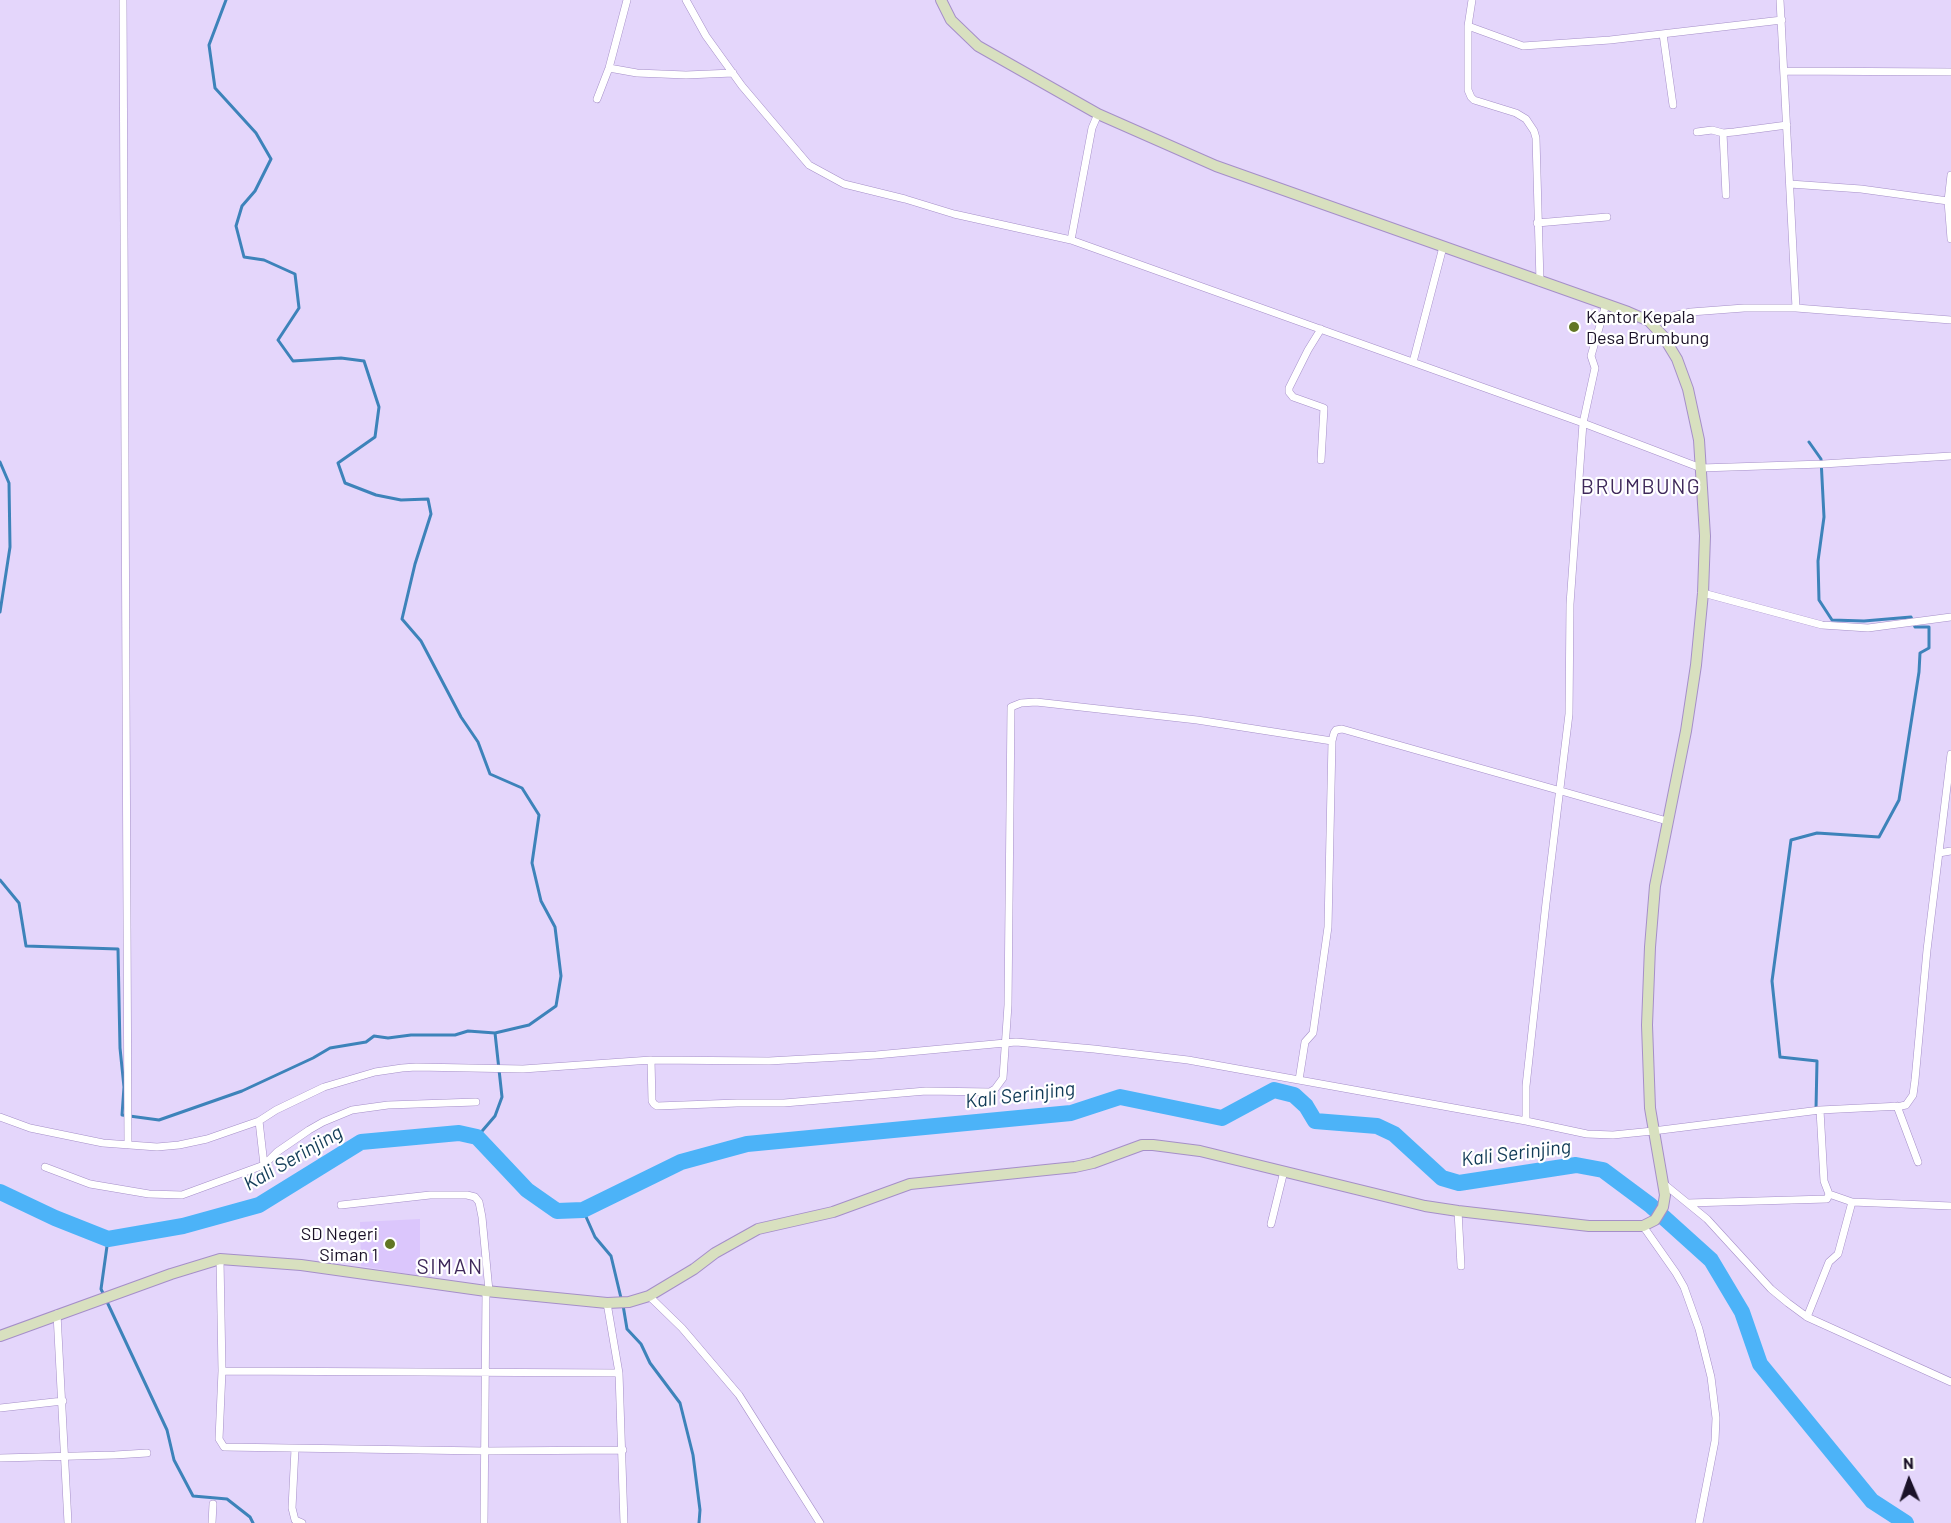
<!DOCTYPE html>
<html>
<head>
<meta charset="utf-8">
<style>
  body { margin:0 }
  #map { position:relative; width:1951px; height:1523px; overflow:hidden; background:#e4d6fb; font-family:Barlow,sans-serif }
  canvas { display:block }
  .north { position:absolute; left:1879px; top:1451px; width:60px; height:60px; -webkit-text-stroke:4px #fff; paint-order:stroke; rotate:358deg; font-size:16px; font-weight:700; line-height:24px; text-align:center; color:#1b1228 }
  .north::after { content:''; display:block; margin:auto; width:21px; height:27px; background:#1b1228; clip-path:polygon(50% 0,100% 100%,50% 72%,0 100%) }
</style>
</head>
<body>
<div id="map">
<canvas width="1951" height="1523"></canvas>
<div class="north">N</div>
</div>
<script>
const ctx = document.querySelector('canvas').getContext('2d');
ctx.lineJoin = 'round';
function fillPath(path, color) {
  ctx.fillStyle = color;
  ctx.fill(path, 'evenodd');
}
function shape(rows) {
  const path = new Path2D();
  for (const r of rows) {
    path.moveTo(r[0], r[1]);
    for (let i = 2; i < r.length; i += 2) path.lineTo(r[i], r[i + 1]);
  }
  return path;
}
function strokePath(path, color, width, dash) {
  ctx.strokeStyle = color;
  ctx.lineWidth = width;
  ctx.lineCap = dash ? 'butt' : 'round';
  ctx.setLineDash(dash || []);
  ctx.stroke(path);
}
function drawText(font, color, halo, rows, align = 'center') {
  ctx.font = font + ' Barlow,sans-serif';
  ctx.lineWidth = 4.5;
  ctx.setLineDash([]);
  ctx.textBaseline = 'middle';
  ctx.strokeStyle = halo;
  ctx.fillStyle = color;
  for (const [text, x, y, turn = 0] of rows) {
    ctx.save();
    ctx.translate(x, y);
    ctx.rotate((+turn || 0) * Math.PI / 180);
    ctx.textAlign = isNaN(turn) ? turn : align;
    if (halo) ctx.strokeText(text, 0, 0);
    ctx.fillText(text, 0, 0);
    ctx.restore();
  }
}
fillPath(shape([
  [420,1219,420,1276,361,1266,360,1222]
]), '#dbc6fc');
strokePath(shape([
  [226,0,209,45,215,88,256,133,271,159,255,191,242,206,236,226,244,257,264,260,295,274,299,308,278,340,293,361,341,358,364,361,379,407,375,437,338,463,345,483,376,495,401,500,428,499,431,514,415,564,402,619,421,641,461,717,478,742,490,774,522,788,539,815,532,863,541,901,555,927,561,976,556,1006,529,1025,495,1033,502,1097,495,1116,477,1137],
  [1809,442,1821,459,1824,517,1818,561,1819,600,1832,620,1864,621,1911,617,1915,627,1929,627,1929,648,1920,653,1919,672,1899,800,1879,837,1817,833,1791,840,1772,981,1780,1057,1817,1061,1816,1109],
  [0,462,9,483,10,547,0,612],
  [0,880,19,903,26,946,118,949,120,1048,124,1087,122,1115,159,1120,242,1091,313,1058,330,1048,366,1042,374,1036,388,1038,411,1035,455,1035,468,1031,495,1033],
  [583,1210,595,1237,611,1256,621,1298],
  [108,1239,101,1289,167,1430,174,1460,193,1496,227,1499,250,1517,253,1523],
  [623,1305,627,1329,641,1344,650,1363,680,1403,693,1455,700,1510,699,1523]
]), '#3d83ba', 3);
strokePath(shape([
  [0,1192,55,1218,108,1239,183,1226,259,1205,361,1142,459,1133,477,1137,527,1190,557,1211,583,1210,681,1162,747,1144,1071,1113,1120,1097,1222,1118,1274,1090,1294,1095,1306,1106,1315,1121,1377,1126,1394,1134,1442,1178,1459,1183,1576,1165,1603,1170,1650,1205,1711,1260,1742,1312,1760,1364,1872,1501,1906,1523]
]), '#4cb3f8', 16);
const street = shape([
  [123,0,128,1145],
  [686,0,706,36,742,86,809,165,844,184,905,199,954,214,1071,240,1583,423,1701,468,1823,464,1951,456],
  [1472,0,1468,26,1523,46,1610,40,1782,20],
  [1780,0,1796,308],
  [1468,26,1468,90,1471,97,1474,100,1516,113,1526,119,1534,131,1536,138,1540,282],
  [1663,34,1673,105],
  [609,68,637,73,686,75,733,73],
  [1784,71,1951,72],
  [597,99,609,68,627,0],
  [1697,132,1712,130,1723,133,1734,132,1787,125],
  [1723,133,1726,195],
  [1951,175,1948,201,1951,239],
  [1790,184,1861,189,1948,201],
  [1537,223,1607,217],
  [1071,240,1092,128,1098,114],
  [1649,321,1691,312,1744,308,1796,308,1951,320],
  [1321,329,1308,350,1289,388,1289,392,1293,397,1324,408,1321,460],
  [1413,362,1443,247],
  [1703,593,1822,625,1868,628,1951,617],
  [1939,853,1951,851],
  [651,1060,652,1101,654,1104,657,1106,737,1103,784,1103,926,1091,990,1092,995,1089,1003,1078,1008,1005,1011,707,1021,703,1036,702,1197,720,1332,741],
  [1299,1080,1305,1042,1313,1033,1328,927,1332,741,1334,733,1336,730,1342,729,1667,821],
  [1897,1106,1918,1162],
  [1820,1110,1824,1181,1829,1194],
  [0,1117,30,1128,103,1143,157,1147,179,1145,207,1139,259,1121,276,1110,324,1087,375,1072,402,1068,416,1067,523,1069,651,1060,769,1061,876,1055,1016,1042,1094,1049,1188,1060,1526,1121,1587,1134,1613,1135,1653,1131,1820,1110,1901,1106,1906,1105,1913,1095,1915,1080,1927,950,1951,754],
  [1526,1121,1526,1086,1546,903,1569,714,1570,604,1583,423,1595,368,1591,356,1606,304],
  [264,1165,277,1152,309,1130,323,1122,352,1110,388,1105,476,1102],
  [45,1167,90,1184,149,1194,182,1195,264,1165,259,1121],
  [1664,1184,1707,1219,1771,1289,1788,1303,1807,1317,1951,1382],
  [1688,1203,1827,1199,1829,1194,1852,1202,1951,1206],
  [341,1205,430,1195,467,1195,475,1197,479,1202,482,1217,489,1291],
  [1458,1211,1461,1266],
  [1271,1224,1284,1171],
  [1643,1226,1676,1273,1684,1287,1699,1329,1711,1377,1716,1418,1715,1441,1699,1523],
  [220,1259,222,1371,219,1439,224,1447,485,1451,623,1450],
  [649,1296,682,1328,739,1395,820,1523],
  [607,1303,619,1373,624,1523],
  [57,1314,68,1523],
  [1807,1317,1829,1262,1838,1254,1852,1202],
  [222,1371,619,1373],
  [0,1408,63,1401],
  [295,1449,292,1508,295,1520,302,1523],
  [0,1458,115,1455,147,1453],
  [212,1523,213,1504],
  [484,1523,486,1291]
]);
const secondary = shape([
  [0,1336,171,1274,220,1259,301,1265,486,1291,607,1303,629,1302,649,1296,694,1269,715,1253,758,1229,833,1212,910,1184,1075,1167,1093,1163,1142,1145,1153,1145,1200,1151,1425,1206,1458,1211,1589,1226,1643,1226,1655,1220,1663,1207,1665,1195,1650,1108,1647,1025,1650,947,1655,886,1686,731,1696,665,1703,593,1705,536,1699,440,1688,389,1677,359,1663,336,1649,321,1628,312,1216,166,1098,114,978,46,951,20,941,0]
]);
strokePath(street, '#a58fc8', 8);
strokePath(secondary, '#a58fc8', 12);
strokePath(street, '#fff', 7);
strokePath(secondary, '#d8e0bf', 10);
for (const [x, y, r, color] of [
  [1574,327,6,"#627625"],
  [390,1244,6,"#627625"]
]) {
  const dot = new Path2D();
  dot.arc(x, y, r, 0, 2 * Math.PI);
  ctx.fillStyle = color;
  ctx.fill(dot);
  strokePath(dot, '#fff', 2);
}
drawText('18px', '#1b1228', '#fff', [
  ["Kantor Kepala",1586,317],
  ["Desa Brumbung",1586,338],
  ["SD Negeri",378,1234,"right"],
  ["Siman 1",378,1255,"right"]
], 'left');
drawText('italic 20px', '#113b57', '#fff', [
  ["Kali Serinjing",1020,1095,-7],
  ["Kali Serinjing",1516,1153,-7],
  ["Kali Serinjing",293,1158,-30]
]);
ctx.letterSpacing = '1.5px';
drawText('21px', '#3f295b', '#fff', [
  ["BRUMBUNG",1641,487],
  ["SIMAN",450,1267]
]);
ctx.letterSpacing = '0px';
</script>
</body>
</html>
